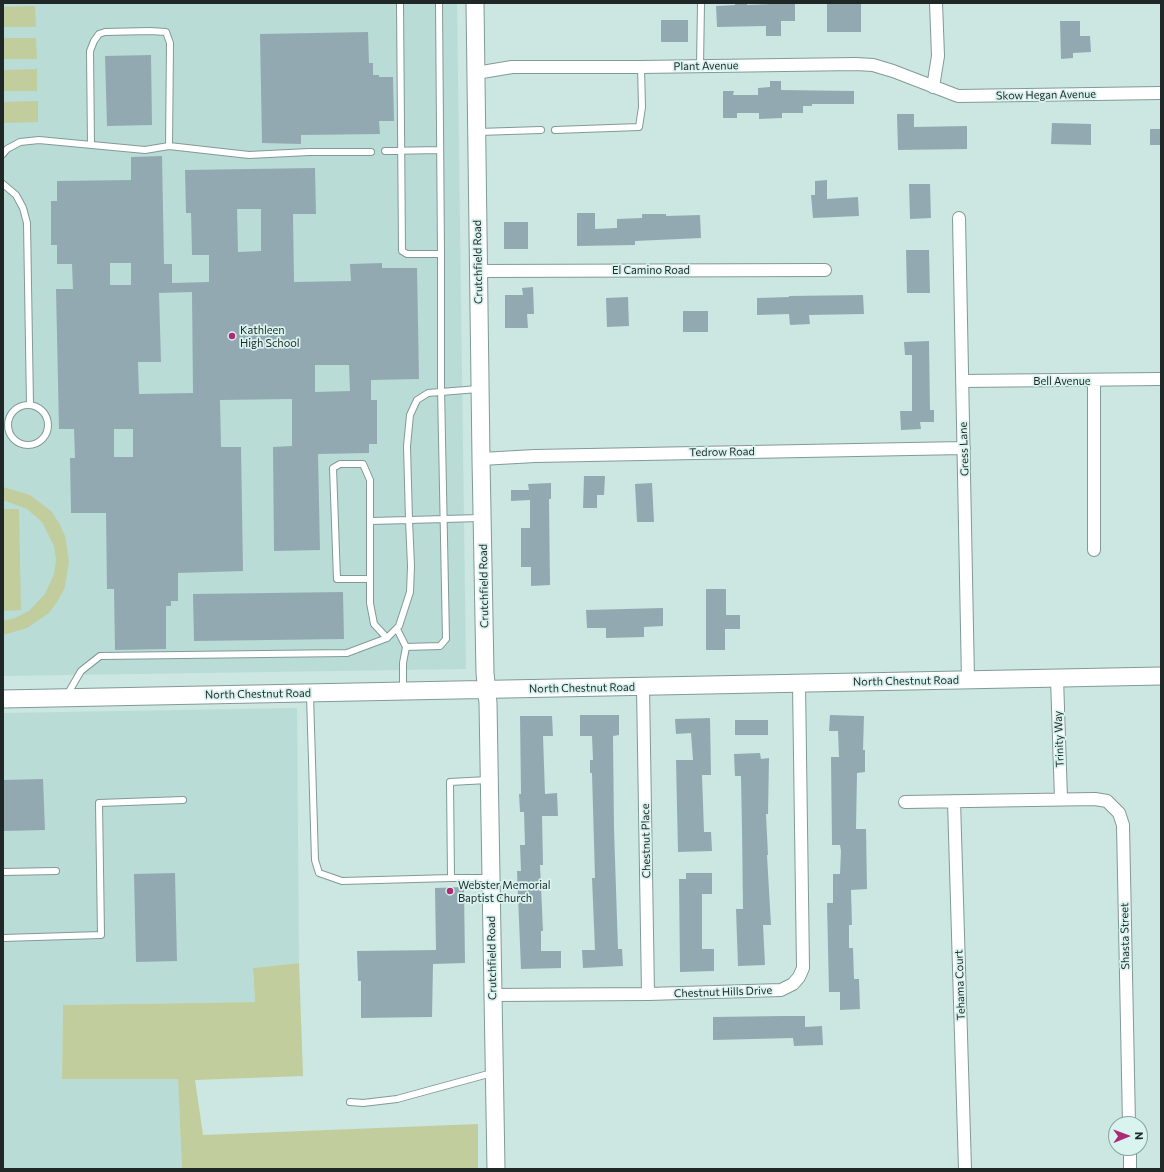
<!DOCTYPE html>
<html>
<head>
<meta charset="utf-8">
<style>
  body { margin:0 }
  #map { position:relative; width:1164px; height:1172px; overflow:hidden; background:#cce6e2; font-family:Commissioner,sans-serif }
  canvas { display:block }
  .frame { position:absolute; inset:0; border:4px solid #1f2827; pointer-events:none }
  .north { position:absolute; left:1108px; top:1116px; width:40px; height:40px; box-sizing:border-box; background:#d9f3ef; border:1px solid #8fa29f; border-radius:50%; rotate:89deg; font-size:11px; font-weight:700; line-height:16px; text-align:center; color:#1f2827 }
  .north::after { content:''; display:block; margin:auto; width:14px; height:18px; background:#ad2b76; clip-path:polygon(50% 0,100% 100%,50% 72%,0 100%) }
</style>
</head>
<body>
<div id="map">
<canvas width="1164" height="1172"></canvas>
<div class="frame"></div>
<div class="north">N</div>
</div>
<script>
const ctx = document.querySelector('canvas').getContext('2d');
ctx.lineJoin = 'round';
function fillPath(path, color) {
  ctx.fillStyle = color;
  ctx.fill(path, 'evenodd');
}
function shape(rows) {
  const path = new Path2D();
  for (const r of rows) {
    if (r.length === 3) {
      path.moveTo(r[0] + r[2], r[1]);
      path.arc(r[0], r[1], r[2], 0, 2 * Math.PI);
      continue;
    }
    path.moveTo(r[0], r[1]);
    for (let i = 2; i < r.length; i += 2) path.lineTo(r[i], r[i + 1]);
  }
  return path;
}
function strokePath(path, color, width, dash) {
  ctx.strokeStyle = color;
  ctx.lineWidth = width;
  ctx.lineCap = dash ? 'butt' : 'round';
  ctx.setLineDash(dash || []);
  ctx.stroke(path);
}
function drawText(font, color, halo, rows, align = 'center') {
  ctx.font = font + ' Commissioner,sans-serif';
  ctx.lineWidth = 3.5;
  ctx.setLineDash([]);
  ctx.textBaseline = 'middle';
  ctx.strokeStyle = halo;
  ctx.fillStyle = color;
  for (const [text, x, y, turn = 0] of rows) {
    ctx.save();
    ctx.translate(x, y);
    ctx.rotate((+turn || 0) * Math.PI / 180);
    ctx.textAlign = isNaN(turn) ? turn : align;
    if (halo) ctx.strokeText(text, 0, 0);
    ctx.fillText(text, 0, 0);
    ctx.restore();
  }
}
fillPath(shape([
  [3,3,457,3,466,669,3,676],
  [297,708,299,963,253,968,255,1002,63,1005,62,1079,178,1079,182,1169,3,1169,3,713]
]), '#b9dcd7');
fillPath(shape([
  [35,6,36,27,3,27,3,7],
  [3,38,36,38,37,59,3,59],
  [37,69,37,91,3,91,3,70],
  [38,101,38,122,3,123,3,102],
  [3,487,30,495,51,511,59,523,65,536,69,561,65,587,59,599,49,613,27,628,3,635,3,621,15,618,29,611,45,594,54,574,56,560,54,546,42,522,27,509,3,500],
  [3,509,19,509,21,610,3,611],
  [299,963,303,1076,195,1080,203,1135,478,1124,478,1169,182,1169,178,1079,62,1079,63,1005,255,1002,253,968]
]), '#c1cd9d');
fillPath(shape([
  [735,3,747,3,747,5,795,3,795,21,781,21,781,36,766,36,766,26,717,27,716,6,735,5],
  [827,3,861,3,861,32,827,32],
  [661,20,688,20,688,42,661,42],
  [1060,21,1080,21,1080,36,1090,36,1091,52,1073,53,1073,58,1061,59],
  [368,32,369,63,373,63,373,75,379,75,379,77,393,77,394,121,379,121,380,134,301,135,301,144,262,143,260,34],
  [151,55,152,125,107,126,105,56],
  [770,81,781,81,781,90,854,91,854,104,812,104,812,106,803,106,803,113,782,113,782,118,759,119,759,113,737,113,737,118,723,118,723,91,734,91,733,95,758,95,758,88,770,87],
  [897,114,914,114,914,127,967,126,967,149,898,150],
  [1052,123,1091,124,1091,145,1051,144],
  [1150,129,1161,129,1161,145,1150,145],
  [162,156,164,264,172,264,172,283,209,282,209,255,192,255,191,213,186,213,185,170,315,168,316,214,293,214,294,282,351,281,350,264,382,263,382,268,417,268,419,379,371,380,371,400,377,400,377,444,369,444,369,453,318,454,320,550,274,551,273,447,292,446,292,399,220,400,221,447,241,447,243,571,178,573,178,601,171,601,171,606,166,606,166,649,115,650,114,589,107,589,106,513,71,513,70,458,75,458,74,429,59,429,56,289,73,289,72,264,57,264,57,245,51,245,51,201,57,201,57,181,131,180,131,157],
  [237,209,261,209,261,251,238,252],
  [110,263,131,263,131,285,110,285],
  [192,292,193,393,139,394,138,362,161,362,159,293],
  [315,365,349,365,350,391,315,392],
  [114,429,133,429,133,457,114,457],
  [827,180,827,199,858,197,859,216,813,218,811,195,815,195,815,181],
  [909,184,930,184,931,218,910,219],
  [577,213,595,213,595,229,617,228,617,219,642,218,642,214,666,214,666,216,700,215,701,238,635,241,635,245,577,246],
  [504,222,528,222,528,249,504,249],
  [906,250,929,250,930,293,907,293],
  [533,287,534,314,527,314,528,328,505,328,505,295,523,295,522,288],
  [863,295,864,314,809,315,810,324,790,325,789,314,757,315,757,298,789,297,789,296],
  [628,297,629,326,607,327,606,298],
  [683,311,708,311,708,332,683,332],
  [929,341,930,410,934,410,934,422,920,422,921,429,901,430,900,411,912,411,912,355,905,355,904,342],
  [584,476,605,476,604,495,597,495,597,508,583,508],
  [551,483,551,499,549,499,550,585,531,586,531,567,521,567,521,528,530,528,530,500,511,501,511,490,529,490,528,484],
  [652,483,654,522,637,522,635,484],
  [706,589,726,589,726,615,740,615,740,629,725,629,725,650,706,650],
  [343,592,344,639,194,641,193,594],
  [663,608,663,626,644,627,644,637,606,638,606,628,587,628,586,610],
  [580,715,619,715,619,735,613,736,614,829,618,949,622,949,623,966,583,968,582,950,595,950,592,878,595,878,592,773,590,773,590,760,593,760,592,736,580,736],
  [830,715,864,716,863,750,865,750,865,772,857,773,856,829,866,829,867,889,851,890,852,925,849,925,849,948,853,948,854,979,859,979,860,1009,840,1010,840,992,829,992,827,903,833,903,833,874,840,874,841,851,840,845,832,845,831,757,839,757,838,731,829,731],
  [520,716,552,716,553,736,543,736,545,794,557,793,558,816,542,816,543,865,540,865,543,931,541,931,541,951,561,951,561,968,521,969,517,871,521,871,520,845,525,845,524,812,520,812,519,794,521,794],
  [710,718,711,775,702,775,704,832,711,832,712,851,678,852,676,760,693,760,691,733,676,734,675,719],
  [735,720,768,720,768,735,735,735],
  [760,753,761,759,769,758,768,814,766,814,768,855,767,855,771,925,763,925,765,965,738,966,736,909,743,909,742,829,741,776,735,776,734,754],
  [43,779,45,830,3,831,3,780],
  [175,873,177,961,136,962,134,874],
  [686,873,712,873,712,894,702,894,702,949,714,949,714,971,680,972,679,879,686,879],
  [464,887,465,963,433,964,432,1017,361,1018,361,981,358,981,357,951,436,950,435,888],
  [783,1016,805,1016,805,1027,822,1026,823,1045,794,1046,793,1038,713,1040,713,1017]
]), '#93a9b1');
const lane = shape([
  [400,3,402,251,407,254,441,254,439,3],
  [700,66,701,3],
  [555,130,639,127,642,107,641,67],
  [478,132,541,130],
  [91,145,90,51,94,41,99,34,105,32,150,31,166,32,170,43,169,146],
  [385,151,440,150],
  [3,154,7,149,20,142,39,140,145,150,169,146,249,155,309,152,371,152],
  [3,184,16,195,23,208,27,223,30,405],
  [478,389,428,393,417,400,410,415,407,446,409,520,480,518],
  [28,425,20],
  [370,579,337,579,333,468,340,464,363,464,370,480,370,603,374,624,387,638],
  [397,629,406,647,440,646,446,639,441,388,441,254],
  [403,690,403,663,406,647],
  [67,695,81,671,100,656,347,653,387,638,399,626,410,592,411,566,409,520,371,521],
  [310,695,315,860,319,873,342,881,451,878],
  [488,780,450,782,451,878,489,878],
  [3,872,56,871],
  [3,938,101,935,99,803,183,800],
  [350,1102,363,1103,397,1099,492,1073]
]);
const street = shape([
  [476,73,512,67,641,67,856,64,873,65,893,71,958,96,1161,93],
  [933,87,938,56,936,3],
  [959,218,968,680],
  [478,271,825,270],
  [1094,380,1094,550],
  [962,381,1161,379],
  [481,459,535,456,964,448],
  [1057,678,1061,799],
  [643,687,648,994],
  [954,801,965,1169],
  [905,802,1095,799,1107,801,1119,813,1123,825,1129,1124],
  [493,995,648,994,781,990,793,984,799,977,803,968,799,684],
  [1130,1148,1130,1169]
]);
const secondary = shape([
  [475,3,481,459,485,673,488,703,496,1169],
  [3,699,1161,676]
]);
strokePath(lane, '#829a97', 8);
strokePath(street, '#829a97', 14);
strokePath(secondary, '#829a97', 19);
strokePath(lane, '#fff', 6);
strokePath(street, '#fff', 12);
strokePath(secondary, '#fff', 17);
for (const [x, y, r, color] of [
  [232,336,4,"#ad2b76"],
  [450,891,4,"#ad2b76"]
]) {
  const dot = new Path2D();
  dot.arc(x, y, r, 0, 2 * Math.PI);
  ctx.fillStyle = color;
  ctx.fill(dot);
  strokePath(dot, '#d9f3ef', 1.5);
}
drawText('11px', '#1f2827', '#d9f3ef', [
  ["Plant Avenue",706,66,-1],
  ["Skow Hegan Avenue",1046,95,-1],
  ["Crutchfield Road",478,262,-91],
  ["El Camino Road",651,270],
  ["Bell Avenue",1062,381],
  ["Gress Lane",964,449,-92],
  ["Tedrow Road",722,452,-1],
  ["Crutchfield Road",484,586,-91],
  ["North Chestnut Road",906,681,-1],
  ["North Chestnut Road",582,688,-1],
  ["North Chestnut Road",258,694,-1],
  ["Trinity Way",1059,739,-92],
  ["Chestnut Place",646,841,-91],
  ["Shasta Street",1125,936,-91],
  ["Crutchfield Road",492,958,-91],
  ["Tehama Court",960,985,-92],
  ["Chestnut Hills Drive",723,992,-2]
]);
drawText('11px', '#1f2827', '#d9f3ef', [
  ["Kathleen",240,330],
  ["High School",240,343],
  ["Webster Memorial",458,885],
  ["Baptist Church",458,898]
], 'left');
</script>
</body>
</html>
